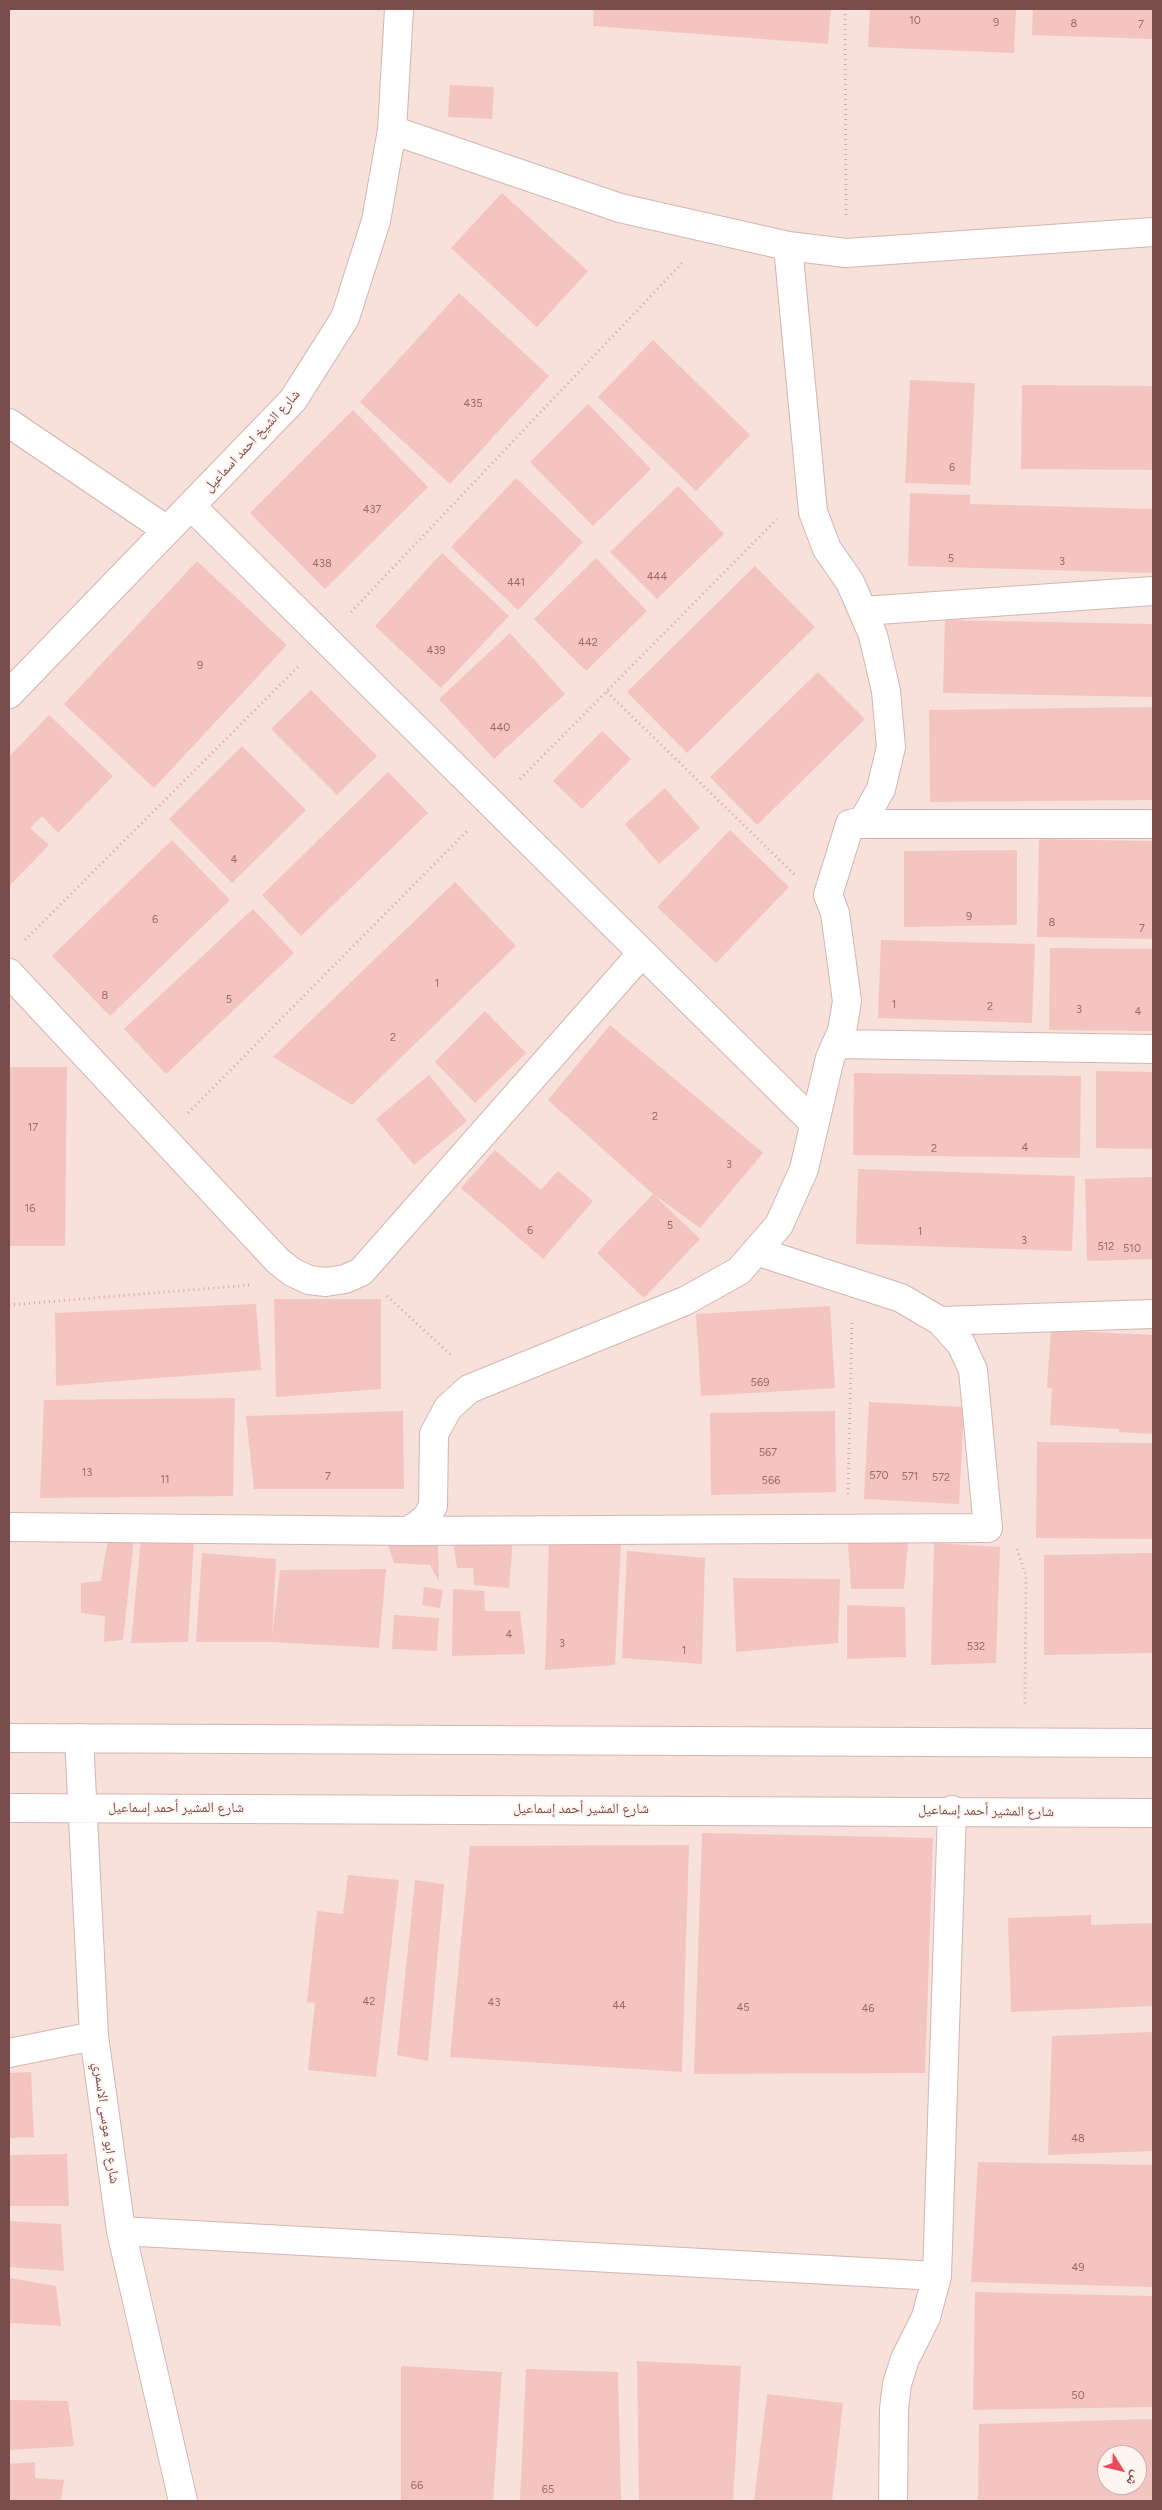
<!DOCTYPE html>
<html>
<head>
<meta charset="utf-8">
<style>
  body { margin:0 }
  #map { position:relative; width:1162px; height:2510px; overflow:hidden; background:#fdefe9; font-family:Figtree,"Noto Naskh Arabic",sans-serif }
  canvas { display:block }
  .frame { position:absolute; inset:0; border:10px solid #794d4b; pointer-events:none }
  .north { position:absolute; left:1097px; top:2445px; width:50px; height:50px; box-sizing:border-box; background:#fff5f0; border:1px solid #c9b2ae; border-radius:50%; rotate:126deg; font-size:14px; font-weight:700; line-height:20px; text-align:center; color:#794d4b }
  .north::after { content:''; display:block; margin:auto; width:18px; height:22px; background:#ea4c5b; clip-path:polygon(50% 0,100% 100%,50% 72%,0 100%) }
</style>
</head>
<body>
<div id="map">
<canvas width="1162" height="2510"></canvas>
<div class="frame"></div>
<div class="north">ش</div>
</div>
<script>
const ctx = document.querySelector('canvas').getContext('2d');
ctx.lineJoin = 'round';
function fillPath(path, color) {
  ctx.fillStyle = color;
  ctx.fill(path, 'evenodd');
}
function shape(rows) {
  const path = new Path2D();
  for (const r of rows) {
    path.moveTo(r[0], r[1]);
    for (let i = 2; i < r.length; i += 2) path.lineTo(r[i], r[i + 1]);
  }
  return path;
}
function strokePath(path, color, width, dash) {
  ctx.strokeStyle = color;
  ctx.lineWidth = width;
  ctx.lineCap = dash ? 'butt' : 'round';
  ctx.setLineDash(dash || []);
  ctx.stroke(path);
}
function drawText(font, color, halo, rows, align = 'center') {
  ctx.font = font + ' Figtree,"Noto Naskh Arabic",sans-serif';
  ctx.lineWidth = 4;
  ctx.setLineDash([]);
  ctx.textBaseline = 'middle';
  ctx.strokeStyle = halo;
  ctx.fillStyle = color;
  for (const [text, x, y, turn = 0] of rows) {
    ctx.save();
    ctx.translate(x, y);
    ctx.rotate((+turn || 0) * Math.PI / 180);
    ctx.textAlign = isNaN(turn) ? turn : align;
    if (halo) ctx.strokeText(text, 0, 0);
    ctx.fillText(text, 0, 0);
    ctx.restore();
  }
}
fillPath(shape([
  [9,9,1153,9,1153,2501,9,2501],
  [1107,2455,1137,2455,1137,2485,1107,2485]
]), '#f7e1da');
fillPath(shape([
  [594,9,831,9,828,44,593,26],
  [870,9,1016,9,1014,53,868,47],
  [1033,9,1153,9,1153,39,1032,35],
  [450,85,494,87,492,119,448,117],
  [502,193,588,271,537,327,451,248],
  [459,293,549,376,450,484,360,402],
  [653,340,750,435,696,491,598,397],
  [910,380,975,383,970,485,905,483],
  [1022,385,1153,386,1153,470,1021,469],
  [588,404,651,469,593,526,530,462],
  [353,410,428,487,325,589,250,513],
  [516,478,583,542,518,610,451,547],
  [678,486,724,534,657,599,610,552],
  [910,493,970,495,970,504,1153,509,1153,573,908,566],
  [442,553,509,616,441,688,375,626],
  [596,558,647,611,586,671,534,619],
  [197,561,287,645,154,788,64,704],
  [755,566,815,627,687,753,627,692],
  [945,620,1153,624,1153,697,943,693],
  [510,633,565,694,494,759,439,699],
  [818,672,865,719,757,825,710,777],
  [311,690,377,756,337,795,271,729],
  [1153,707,1153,800,930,802,929,710],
  [49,715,113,776,58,833,42,816,30,828,49,845,10,885,9,757],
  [602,731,631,759,582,809,553,781],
  [242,746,306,810,232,883,169,819],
  [388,772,428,813,301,936,262,895],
  [665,788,700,828,659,864,625,824],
  [730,830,789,887,716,963,657,907],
  [1039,839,1153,841,1153,939,1037,937],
  [172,840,230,900,110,1016,52,956],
  [1017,850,1017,925,904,927,904,851],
  [455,882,516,946,352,1105,273,1057],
  [253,909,294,953,166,1074,124,1029],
  [881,940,1035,944,1032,1023,878,1018],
  [1050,948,1153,949,1153,1031,1049,1030],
  [485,1011,526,1053,475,1103,435,1062],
  [610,1025,763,1153,700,1228,653,1194,548,1100],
  [9,1067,67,1067,65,1246,9,1246],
  [1096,1071,1153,1072,1153,1149,1096,1148],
  [854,1073,1081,1076,1080,1158,853,1155],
  [429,1075,467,1121,414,1165,376,1119],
  [495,1150,541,1190,558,1171,593,1201,543,1259,461,1188],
  [858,1169,1075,1176,1072,1251,856,1244],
  [1153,1177,1153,1259,1087,1261,1085,1179],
  [653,1194,700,1239,644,1298,597,1253],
  [274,1299,381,1299,381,1389,276,1397],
  [256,1304,261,1370,56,1386,55,1313],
  [830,1306,835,1388,701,1396,696,1314],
  [1051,1330,1153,1335,1153,1434,1119,1432,1119,1429,1050,1425,1052,1388,1047,1388],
  [235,1398,233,1496,40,1498,44,1400],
  [869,1402,964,1407,959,1504,864,1499],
  [403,1411,404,1489,254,1489,246,1416],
  [835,1411,836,1492,711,1495,710,1413],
  [1037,1442,1153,1443,1153,1539,1036,1538],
  [141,1538,194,1540,188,1642,131,1643],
  [513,1538,509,1588,474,1585,473,1568,457,1568,453,1541],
  [108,1539,134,1539,123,1640,104,1642,105,1616,81,1613,81,1583,101,1581],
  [386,1539,438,1543,439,1582,430,1565,394,1563],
  [848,1541,908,1543,904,1589,851,1589],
  [621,1542,615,1665,545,1670,549,1544],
  [934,1543,1000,1547,996,1663,931,1665],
  [627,1551,705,1558,702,1664,622,1658],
  [202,1553,276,1559,272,1637,280,1570,386,1569,379,1648,272,1642,196,1642],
  [1153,1553,1153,1653,1044,1655,1044,1555],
  [733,1578,840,1579,838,1643,736,1652],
  [424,1587,443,1590,440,1608,422,1605],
  [453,1589,484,1591,485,1611,520,1611,525,1654,452,1656],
  [847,1605,905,1607,906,1657,847,1659],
  [394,1615,439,1618,437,1651,392,1649],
  [702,1833,933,1838,925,2073,694,2074],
  [689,1845,682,2072,450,2057,470,1846],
  [348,1875,399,1880,376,2077,308,2070,315,2003,307,2002,317,1911,343,1914],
  [415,1880,444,1884,428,2061,397,2055],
  [1091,1915,1091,1925,1153,1923,1153,2006,1011,2012,1008,1918],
  [1153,2032,1153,2151,1048,2155,1052,2036],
  [31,2072,34,2137,9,2138,9,2073],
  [67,2154,69,2206,9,2206,9,2155],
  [978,2162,1153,2165,1153,2287,971,2282],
  [9,2221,61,2224,64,2271,9,2267],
  [9,2278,56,2286,61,2326,9,2323],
  [975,2292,1153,2296,1153,2407,973,2410],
  [637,2361,741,2366,733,2501,639,2501],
  [401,2366,502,2372,493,2501,401,2501],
  [526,2369,618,2372,621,2501,520,2501],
  [767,2394,843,2403,832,2501,754,2501],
  [9,2400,68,2401,74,2446,9,2450],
  [1153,2419,1153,2501,978,2501,979,2424],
  [1107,2455,1137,2455,1137,2485,1107,2485],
  [35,2462,35,2478,64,2480,61,2501,9,2501,9,2464]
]), '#f4c4c0');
const minor = shape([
  [392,130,620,208,788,246,846,253,1153,232],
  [9,423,167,530],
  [191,506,814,1123],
  [863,611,1153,591],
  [9,694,293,400,345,318,376,221,392,130,399,9],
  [850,824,1153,824],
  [9,973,278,1261,292,1272,309,1280,326,1282,345,1279,361,1272,642,953],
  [836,1044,1153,1049],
  [940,1321,1153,1314],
  [9,1527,407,1531,418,1525,427,1517,433,1506,434,1434,448,1408,469,1389,685,1301,739,1271,779,1225,804,1169,830,1058,842,1031,847,1001,835,913,828,895,850,824,863,821,881,789,891,747,886,691,873,635,850,582,827,549,813,512,788,246],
  [407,1531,988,1528,973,1370,961,1344,940,1321,901,1298,756,1251],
  [9,1738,1153,1743],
  [79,1738,94,2036,121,2231,183,2501],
  [9,1808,1153,1813],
  [9,2053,94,2036],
  [121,2231,937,2276],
  [893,2501,894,2409,897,2384,905,2359,926,2317,937,2276,952,1810]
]);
strokePath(minor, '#d3b5b1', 30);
strokePath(shape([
  [845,9,846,218],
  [351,612,684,261],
  [607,692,796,876],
  [520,779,777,519],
  [25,940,300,665],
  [188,1113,467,831],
  [387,1296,452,1356],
  [9,1305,250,1285],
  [848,1494,852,1320],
  [1017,1549,1026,1575,1025,1707]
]), '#d9a6a2', 3, [1, 4]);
strokePath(minor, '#fff', 28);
drawText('11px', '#986b68', null, [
  ["10",915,21],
  ["9",996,23],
  ["8",1074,24],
  ["7",1141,25],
  ["435",473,404],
  ["6",952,468],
  ["437",372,510],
  ["5",951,559],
  ["3",1062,562],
  ["438",322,564],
  ["444",657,577],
  ["441",516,583],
  ["442",588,643],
  ["439",436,651],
  ["9",200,666],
  ["440",500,728],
  ["4",234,860],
  ["9",969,917],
  ["6",155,920],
  ["8",1052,923],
  ["7",1142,929],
  ["1",437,984],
  ["8",105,996],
  ["5",229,1000],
  ["1",894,1005],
  ["2",990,1007],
  ["3",1079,1010],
  ["4",1138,1012],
  ["2",393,1038],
  ["2",655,1117],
  ["17",33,1128],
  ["4",1025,1148],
  ["2",934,1149],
  ["3",729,1165],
  ["16",30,1209],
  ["5",670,1226],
  ["6",530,1231],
  ["1",920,1232],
  ["3",1024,1241],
  ["512",1106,1247],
  ["510",1132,1249],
  ["569",760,1383],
  ["567",768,1453],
  ["13",87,1473],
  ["570",879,1476],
  ["7",328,1477],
  ["571",910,1477],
  ["572",941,1478],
  ["11",165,1480],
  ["566",771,1481],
  ["4",509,1635],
  ["3",562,1644],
  ["532",976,1647],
  ["1",684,1651],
  ["42",369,2002],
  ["43",494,2003],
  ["44",619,2006],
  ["45",743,2008],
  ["46",868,2009],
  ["48",1078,2139],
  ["49",1078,2268],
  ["50",1078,2396],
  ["66",417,2486],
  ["65",548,2490]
]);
drawText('14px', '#794d4b', '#fff5f0', [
  ["شارع الشيخ احمد اسماعيل",252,441,-47],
  ["شارع المشير أحمد إسماعيل",176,1808],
  ["شارع المشير أحمد إسماعيل",581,1809],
  ["شارع المشير أحمد إسماعيل",986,1811,1],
  ["شارع ابو موسى الاسمري",106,2123,82]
]);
</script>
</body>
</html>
